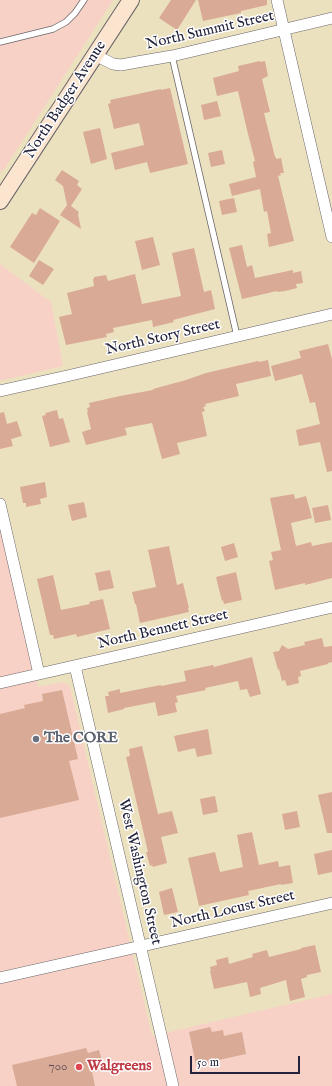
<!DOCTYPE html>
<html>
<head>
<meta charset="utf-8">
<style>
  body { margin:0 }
  #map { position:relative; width:332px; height:1086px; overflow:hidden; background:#ece1bf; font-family:"IM FELL English",serif }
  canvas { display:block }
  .scale { position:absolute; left:190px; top:1056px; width:110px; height:18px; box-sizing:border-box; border:2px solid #22223b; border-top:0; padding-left:5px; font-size:12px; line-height:14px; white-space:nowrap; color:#22223b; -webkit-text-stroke:3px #fff; paint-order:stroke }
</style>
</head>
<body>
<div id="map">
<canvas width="332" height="1086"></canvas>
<div class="scale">50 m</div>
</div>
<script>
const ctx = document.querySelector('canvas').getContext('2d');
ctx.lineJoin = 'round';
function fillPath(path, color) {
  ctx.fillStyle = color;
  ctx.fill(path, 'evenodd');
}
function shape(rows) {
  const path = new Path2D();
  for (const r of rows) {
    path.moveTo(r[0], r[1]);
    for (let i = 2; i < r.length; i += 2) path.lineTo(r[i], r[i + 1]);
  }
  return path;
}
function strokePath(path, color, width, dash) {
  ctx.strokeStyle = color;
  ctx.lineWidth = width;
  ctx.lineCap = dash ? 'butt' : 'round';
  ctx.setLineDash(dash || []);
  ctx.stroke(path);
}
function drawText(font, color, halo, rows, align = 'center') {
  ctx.font = font + ' "IM FELL English",serif';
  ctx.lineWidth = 3;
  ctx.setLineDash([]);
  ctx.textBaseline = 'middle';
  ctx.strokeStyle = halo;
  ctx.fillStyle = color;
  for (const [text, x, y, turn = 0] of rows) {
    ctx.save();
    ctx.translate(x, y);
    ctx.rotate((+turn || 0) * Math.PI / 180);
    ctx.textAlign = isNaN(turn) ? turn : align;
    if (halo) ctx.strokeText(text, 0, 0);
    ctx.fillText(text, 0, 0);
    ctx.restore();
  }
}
fillPath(shape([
  [0,0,113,0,5,168,0,172],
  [0,264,51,302,63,366,0,381],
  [0,519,38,687,63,682,68,685,70,687,152,1036,332,994,332,1086,0,1086]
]), '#f7d1c6');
fillPath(shape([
  [171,0,196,0,177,30,159,18],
  [198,0,267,0,267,5,241,11,241,13,203,21],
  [260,61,260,62,265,61,268,76,262,79,270,112,264,113,275,157,276,157,276,159,281,158,284,173,280,173,281,175,278,176,294,241,269,247,267,234,271,233,267,211,264,212,260,189,232,196,229,184,256,177,253,162,255,161,247,130,238,91,217,96,213,78,239,71,238,66],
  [170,88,188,164,150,173,147,162,115,170,111,153,144,145,139,123,114,129,108,104,111,103,110,100,161,89,161,90],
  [217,101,221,116,204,120,201,105],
  [100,128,107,159,91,164,83,132],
  [222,150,225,164,211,167,208,153],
  [62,170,79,181,77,185,82,189,71,206,79,212,78,214,81,229,60,215,67,205,63,186,55,180],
  [234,198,237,212,222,215,219,201],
  [40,208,60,221,34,263,10,247,32,213,36,215],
  [153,237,160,265,142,270,135,241],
  [242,245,247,267,252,265,255,278,293,270,293,273,301,271,303,283,296,284,297,288,285,291,277,292,277,291,242,299,229,248],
  [194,248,204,292,211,290,215,309,173,320,174,322,153,327,152,320,113,328,114,332,106,334,107,337,66,345,59,317,72,314,67,293,94,286,93,279,94,279,94,277,106,275,108,281,135,274,142,304,181,296,172,253],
  [39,260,54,269,43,285,29,276],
  [328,344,332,359,332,471,327,472,320,442,299,446,296,430,320,424,315,402,310,403,302,374,275,381,271,366,301,358,299,351],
  [268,360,271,376,236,384,239,396,205,404,206,406,203,407,205,411,202,412,207,436,177,443,180,454,162,459,152,423,125,428,127,435,86,445,82,432,91,429,87,412,88,412,87,408,90,407,89,403,120,396,153,390,153,389,186,380,206,373,258,361,259,362],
  [57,410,59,419,63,418,70,442,50,447,42,416,46,415,45,413],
  [4,412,7,424,17,421,22,436,11,439,13,446,0,449,0,413],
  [45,482,47,497,40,499,41,504,26,507,26,503,23,503,20,487],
  [294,494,295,499,306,496,312,518,291,523,296,546,311,542,312,546,332,542,332,578,305,585,305,583,275,590,269,561,273,560,271,552,281,550,270,498],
  [84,502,87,517,72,521,68,505],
  [328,505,331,520,315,523,312,508],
  [234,543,238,557,225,561,221,547],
  [169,546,177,585,183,583,189,608,188,608,189,612,140,623,136,604,135,604,132,592,156,587,148,550],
  [110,570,114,588,99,591,95,573],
  [236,572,242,600,224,604,223,600,222,601,216,577],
  [53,575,61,610,90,604,89,602,103,599,110,629,77,637,76,634,54,639,53,635,50,635,37,579],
  [322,638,324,647,332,646,332,662,328,663,328,664,300,671,301,676,298,677,299,683,287,686,285,680,282,681,279,669,278,670,273,652,279,651,282,645,288,649,305,645,304,642],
  [252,657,261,694,250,697,247,689,240,690,238,681,205,688,206,690,176,696,178,702,175,703,177,712,158,716,155,702,124,708,124,709,108,713,105,696,109,696,108,692,120,689,120,693,161,685,161,686,186,681,184,671,213,665,214,667],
  [62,690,78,759,69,761,79,800,0,818,0,714,25,708,24,705,43,701,42,694],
  [208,729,212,754,197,757,195,748,178,752,174,736],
  [142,746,158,814,172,811,178,833,161,837,167,863,153,867,152,865,150,866,146,852,148,852,126,757,130,756,129,749],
  [332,792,332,833,327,833,318,795],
  [215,796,218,812,203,815,200,799],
  [297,811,300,827,285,830,282,814],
  [252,832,259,865,278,861,279,867,290,865,293,883,281,885,281,884,248,891,249,895,199,906,188,858,215,852,220,872,243,867,237,835],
  [332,850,332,872,318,875,314,854],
  [172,888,178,912,164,915,159,892],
  [315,945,321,972,307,975,307,977,301,979,305,997,290,1001,286,980,260,988,261,994,250,997,247,982,214,989,210,971,211,971,210,967,217,965,216,960,228,957,229,964,253,957,252,954,267,950,269,957,301,949,301,948],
  [210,1027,212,1032,223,1030,224,1036,242,1032,246,1054,196,1065,189,1032],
  [86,1048,88,1053,99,1050,104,1069,92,1072,95,1086,17,1086,12,1065]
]), '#d9aa95');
const lane = shape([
  [0,42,53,29,66,22,75,13,84,0],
  [172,56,237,336]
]);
const street = shape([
  [277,0,332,237],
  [95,55,113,64,121,65,137,62,172,56,332,18],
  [0,391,67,376,332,314],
  [0,504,39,674],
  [75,666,173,1086],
  [0,683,332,607],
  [0,978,332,903]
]);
const secondary = shape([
  [0,201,131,0]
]);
strokePath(lane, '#696569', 7);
strokePath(street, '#696569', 12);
strokePath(secondary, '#696569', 18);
strokePath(lane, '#fff', 5.5);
strokePath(street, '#fff', 11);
strokePath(secondary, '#fce5cf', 16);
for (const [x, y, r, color] of [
  [36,739,4,"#6b7280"],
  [79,1067,4,"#e0444e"]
]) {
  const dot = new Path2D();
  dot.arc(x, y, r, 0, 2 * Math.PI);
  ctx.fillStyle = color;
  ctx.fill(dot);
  strokePath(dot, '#fff', 1.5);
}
drawText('13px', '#504452', null, [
  ["700",58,1067]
]);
drawText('15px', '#22223b', '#fff', [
  ["North Summit Street",210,31,-13],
  ["North Badger Avenue",66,100,-57],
  ["North Story Street",163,338,-13],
  ["North Bennett Street",163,630,-13],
  ["West Washington Street",139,872,77],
  ["North Locust Street",233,910,-13]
]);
drawText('bold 15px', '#5b616d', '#fff', [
  ["The CORE",44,739]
], 'left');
drawText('bold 15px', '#be3a42', '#fff', [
  ["Walgreens",87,1067]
], 'left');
</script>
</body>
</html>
